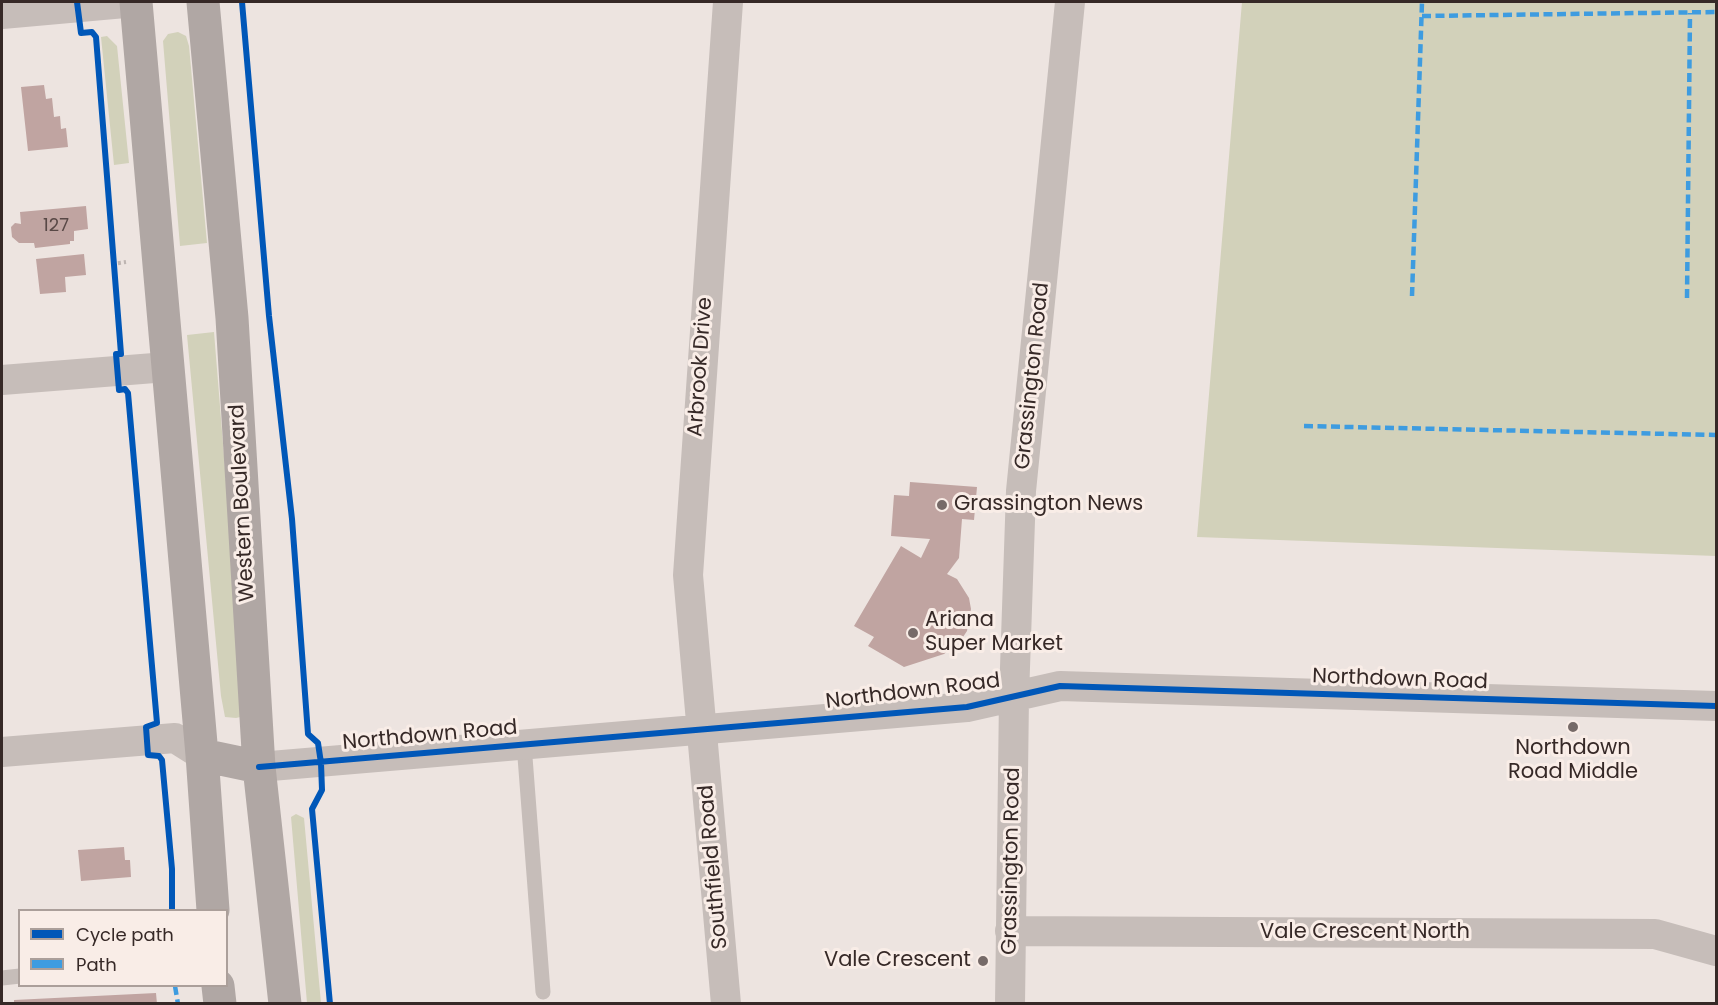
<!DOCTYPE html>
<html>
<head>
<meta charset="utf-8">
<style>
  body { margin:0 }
  #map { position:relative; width:1718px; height:1005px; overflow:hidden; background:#ede4e0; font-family:Poppins,sans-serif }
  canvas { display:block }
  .frame { position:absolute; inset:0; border:3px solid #362927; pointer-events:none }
  .legend { position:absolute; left:18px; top:909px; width:210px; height:78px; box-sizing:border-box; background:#f9ede7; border:2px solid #ab9f9a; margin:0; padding:8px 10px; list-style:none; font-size:18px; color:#362927 }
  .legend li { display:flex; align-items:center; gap:12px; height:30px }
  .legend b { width:30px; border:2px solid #ab9f9a }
</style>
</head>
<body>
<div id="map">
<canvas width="1718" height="1005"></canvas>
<div class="frame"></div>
<ul class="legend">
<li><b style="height:8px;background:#0057b8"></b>Cycle path</li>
<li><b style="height:8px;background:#3e9ce0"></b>Path</li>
</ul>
</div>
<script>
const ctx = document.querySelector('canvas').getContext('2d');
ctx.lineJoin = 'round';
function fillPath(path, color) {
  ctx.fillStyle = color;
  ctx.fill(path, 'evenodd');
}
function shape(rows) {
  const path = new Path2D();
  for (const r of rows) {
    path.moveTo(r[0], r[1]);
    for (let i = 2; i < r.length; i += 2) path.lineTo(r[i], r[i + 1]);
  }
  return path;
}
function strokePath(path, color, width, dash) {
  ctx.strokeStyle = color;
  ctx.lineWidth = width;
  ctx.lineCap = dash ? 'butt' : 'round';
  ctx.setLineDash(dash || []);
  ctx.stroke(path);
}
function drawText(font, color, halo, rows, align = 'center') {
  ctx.font = font + ' Poppins,sans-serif';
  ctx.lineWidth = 6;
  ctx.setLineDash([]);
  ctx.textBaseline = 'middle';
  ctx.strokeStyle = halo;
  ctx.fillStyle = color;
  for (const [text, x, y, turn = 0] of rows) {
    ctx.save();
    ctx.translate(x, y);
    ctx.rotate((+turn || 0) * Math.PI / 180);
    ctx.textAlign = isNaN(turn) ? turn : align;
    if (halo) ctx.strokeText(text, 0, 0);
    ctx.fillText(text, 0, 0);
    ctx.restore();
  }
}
fillPath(shape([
  [1242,2,1716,2,1716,556,1197,537],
  [178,32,186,36,189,46,207,243,180,246,163,41,168,34],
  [107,36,117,46,129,163,114,165,101,37],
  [214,332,245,716,236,718,225,717,221,696,187,335],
  [296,814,304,818,321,1003,307,1003,291,817]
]), '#d2d1ba');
fillPath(shape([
  [44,85,46,99,52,98,54,117,60,116,61,129,66,128,68,147,28,151,21,87],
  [86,206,88,229,74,231,74,241,70,241,70,244,35,248,34,243,19,243,12,237,11,227,15,223,21,224,20,212],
  [84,254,86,275,65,277,66,292,40,294,36,259],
  [910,482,977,487,974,520,962,519,959,558,947,574,957,579,969,598,971,609,967,631,961,640,944,654,904,667,868,646,874,637,854,626,901,546,921,558,930,539,891,536,894,495,909,496],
  [124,847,125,860,130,860,131,877,81,881,78,850],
  [156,993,157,1004,14,1004,14,1000]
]), '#c0a4a1');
strokePath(shape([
  [112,264,126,262]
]), '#beb5b2', 4, [3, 3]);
strokePath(shape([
  [524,744,543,992],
  [2,978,20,976]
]), '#c6bdb9', 15);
strokePath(shape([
  [2,14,136,2],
  [2,380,167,367],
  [2,752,175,738,202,755],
  [259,767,967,707,1060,686,1716,706],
  [1010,931,1655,934,1716,951],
  [726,1004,688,575,728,2],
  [1010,1004,1014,697,1021,491,1070,2]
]), '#c6bdb9', 30);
strokePath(shape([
  [136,2,202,755,213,910],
  [203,2,232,318,259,767,285,1004],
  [202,755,259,767],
  [218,986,220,1004]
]), '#b0a7a4', 33);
strokePath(shape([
  [1422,16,1716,12],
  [1412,296,1422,2],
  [1687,298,1690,13],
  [1304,426,1716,435],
  [175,986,178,1004]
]), '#3e9ce0', 4.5, [9, 4.5]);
strokePath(shape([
  [77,2,81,33,92,32,96,37,120,341,121,354,116,354,119,390,125,389,128,393,157,723,146,727,148,755,159,756,162,760,172,869,172,910],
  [242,2,269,316,292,519,308,734,318,743,321,763,322,790,312,809,330,1004],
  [259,767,967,707,1060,686,1716,706]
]), '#0057b8', 6);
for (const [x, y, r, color] of [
  [942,505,6,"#766a68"],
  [913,633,6,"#766a68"],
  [1573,727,6,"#766a68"],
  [983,961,6,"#766a68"]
]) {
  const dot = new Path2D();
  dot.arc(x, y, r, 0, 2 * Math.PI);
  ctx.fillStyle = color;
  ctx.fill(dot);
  strokePath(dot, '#f9ede7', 2);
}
drawText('18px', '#584846', null, [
  ["127",56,226]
]);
drawText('21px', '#362927', '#f9ede7', [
  ["Arbrook Drive",701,367,-86],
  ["Grassington Road",1033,376,-84],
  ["Western Boulevard",243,503,-93],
  ["Northdown Road",1400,680,2],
  ["Northdown Road",913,692,-7],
  ["Northdown Road",430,736,-5],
  ["Grassington Road",1012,861,-89],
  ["Southfield Road",714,867,-95],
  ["Vale Crescent North",1365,933]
]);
drawText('21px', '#362927', '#f9ede7', [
  ["Grassington News",954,505],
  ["Ariana",925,621],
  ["Super Market",925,645],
  ["Northdown",1573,749,"center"],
  ["Road Middle",1573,773,"center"],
  ["Vale Crescent",971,961,"right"]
], 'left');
</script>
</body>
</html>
